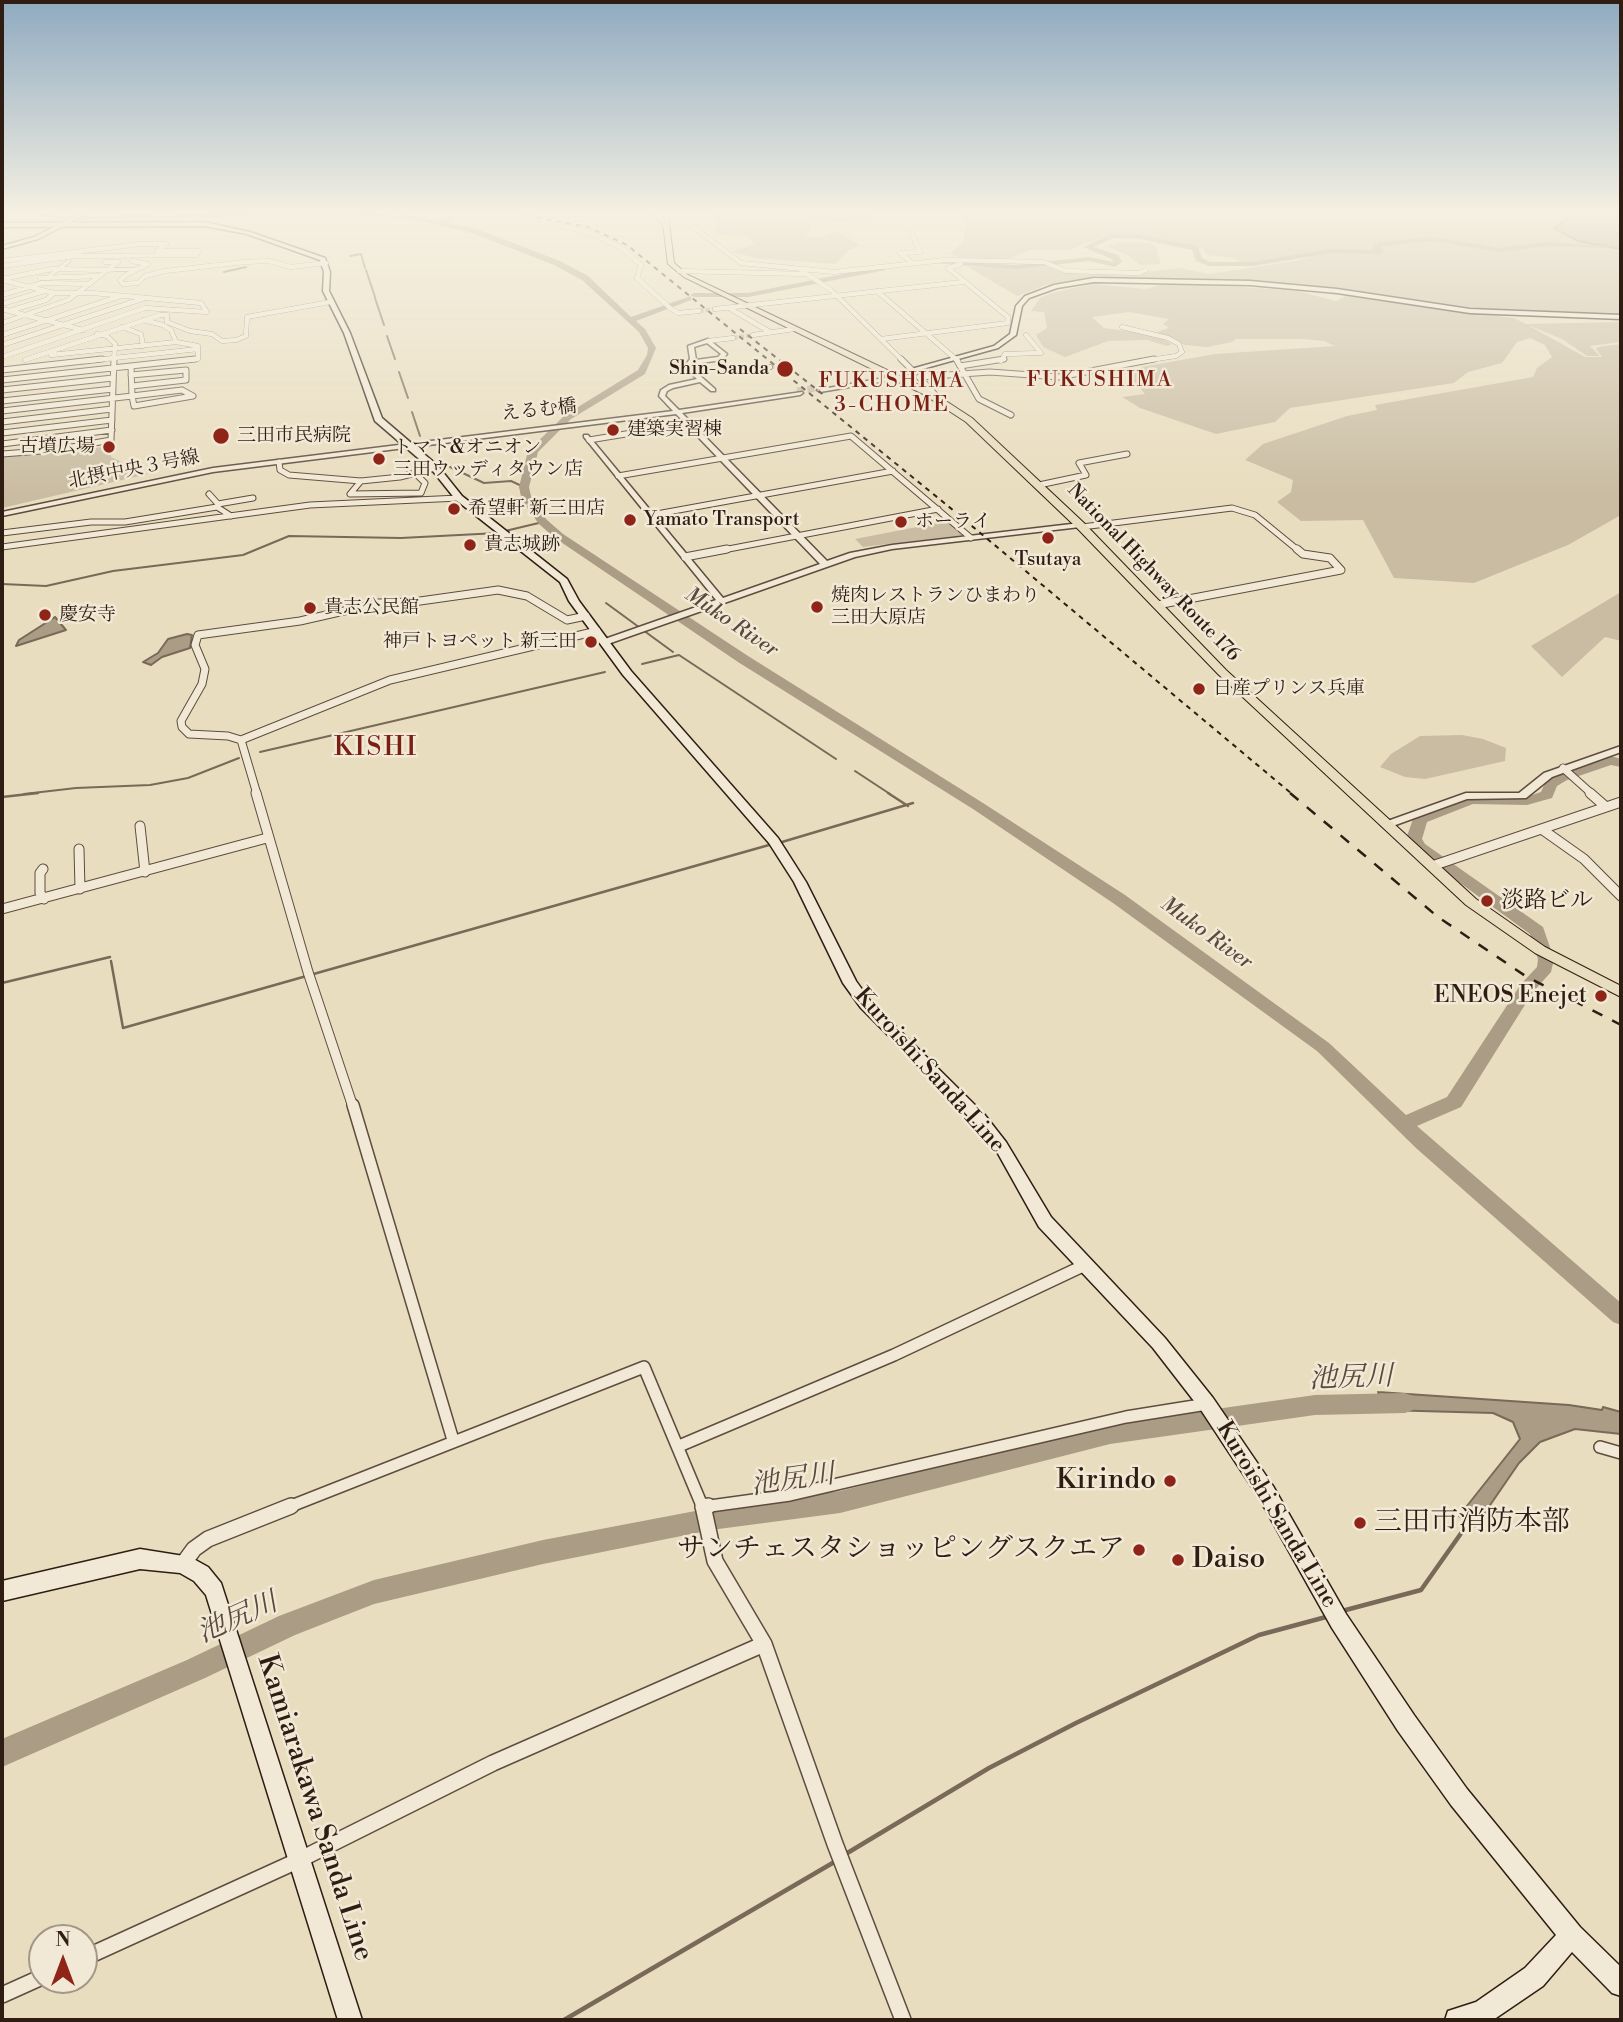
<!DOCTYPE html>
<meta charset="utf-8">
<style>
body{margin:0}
#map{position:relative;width:1623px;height:2022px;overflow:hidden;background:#e9ddbf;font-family:"Libre Bodoni",serif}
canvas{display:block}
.frame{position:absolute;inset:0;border:4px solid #2f1d14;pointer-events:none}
.north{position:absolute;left:28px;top:1924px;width:70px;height:70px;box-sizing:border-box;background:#f1e9d5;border:2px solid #a39788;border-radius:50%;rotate:0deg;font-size:19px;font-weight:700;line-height:28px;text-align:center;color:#2f1d14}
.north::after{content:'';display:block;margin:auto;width:24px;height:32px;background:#8f2418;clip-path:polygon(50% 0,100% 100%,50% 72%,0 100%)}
</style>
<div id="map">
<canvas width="1623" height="2022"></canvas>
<div class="frame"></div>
<div class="north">N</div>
</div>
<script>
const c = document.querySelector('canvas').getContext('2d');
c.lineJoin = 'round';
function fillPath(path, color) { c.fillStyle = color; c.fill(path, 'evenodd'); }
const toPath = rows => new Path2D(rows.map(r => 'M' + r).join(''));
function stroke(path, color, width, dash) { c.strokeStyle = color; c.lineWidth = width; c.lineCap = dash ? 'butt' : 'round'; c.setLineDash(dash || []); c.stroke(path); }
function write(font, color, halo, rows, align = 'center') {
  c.font = font + ' "Libre Bodoni","Noto Serif JP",serif'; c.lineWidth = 5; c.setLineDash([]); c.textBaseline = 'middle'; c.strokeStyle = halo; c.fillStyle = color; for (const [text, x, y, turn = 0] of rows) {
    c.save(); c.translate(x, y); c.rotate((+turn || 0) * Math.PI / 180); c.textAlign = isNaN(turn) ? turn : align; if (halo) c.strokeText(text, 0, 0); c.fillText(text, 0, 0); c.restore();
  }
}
const green = toPath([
 [701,212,879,212,869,224,815,221,806,237,819,238,837,231,860,245,848,251,835,264,756,258,732,252,754,244,748,236,716,234,717,224,709,215],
 [960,212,1621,212,1621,315,1516,313,1282,283,1135,277,1072,280,1046,285,1017,296,968,267,1045,265,1059,271,1117,275,1180,268,1209,274,1295,261,1323,253,1382,251,1371,250,1368,244,1370,250,1318,251,1282,259,1242,263,1233,258,1207,255,1203,249,1144,236,1108,236,1069,250,1029,250,1005,261,968,260,950,254,963,242,966,225],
 [1121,242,1151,243,1156,247,1161,264,1140,265,1127,255,1106,246],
 [1186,283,1298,291,1336,301,1346,296,1514,318,1526,324,1621,322,1621,342,1590,346,1600,356,1587,356,1562,339,1528,325,1585,357,1602,357,1596,349,1598,347,1621,344,1621,515,1568,545,1474,583,1394,578,1363,520,1301,521,1277,502,1291,492,1293,480,1245,460,1263,444,1347,416,1377,410,1375,405,1533,377,1537,368,1552,357,1545,345,1530,338,1517,342,1502,363,1468,372,1454,383,1290,408,1275,422,1216,434,1140,408,1122,397,1145,394,1132,379,1135,373,1142,367,1215,354,1335,346,1324,341,1302,339,1236,339,1232,342,1207,347,1185,345,1157,332,1169,328,1163,324,1169,319,1129,312,1092,317,1104,328,1156,335,1172,344,1167,346,1147,340,1108,341,1065,357,1043,347,1036,335,1047,328,1044,312,1031,311,1040,298,1052,293,1091,284,1147,289,1163,284],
 [110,446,111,457,148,474,2,508,2,455,29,456],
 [948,521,964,535,863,547,855,539],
 [1621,592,1621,641,1605,637,1562,677,1531,646],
 [1462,735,1483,739,1506,748,1505,761,1425,779,1405,777,1380,767,1391,754,1420,736]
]);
const water = toPath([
 [1576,212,1621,212,1621,249,1578,241,1554,228,1576,212],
 [55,617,66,630,16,646,19,640,55,617],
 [187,634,192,635,190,648,162,657,151,665,143,662,158,653,168,639,187,634],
 [1378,1392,1569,1405,1602,1410,1603,1407,1621,1412,1621,1434,1575,1429,1540,1442,1519,1463,1475,1527,1459,1516,1520,1439,1513,1422,1493,1413,1384,1410,1378,1392]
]);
const streamFar2 = toPath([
 [350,256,361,254,365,268],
 [366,270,375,297],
 [224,272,246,267],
 [375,298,384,325],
 [387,336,395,359],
 [399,372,408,398],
 [412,412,420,436],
 [450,467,484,483,511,481,524,487],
 [505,531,543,522],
 [2,584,46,586,113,571,243,555,289,536,401,538,498,533],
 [606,603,673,652],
 [642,664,679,655,836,759],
 [260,752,605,672],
 [855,771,890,794],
 [24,794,76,788,150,785,188,778,239,758]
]);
const streamFar1 = toPath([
 [888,793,908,806],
 [2,797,38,793],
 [782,842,913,803],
 [111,961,123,1028,769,845],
 [2,983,110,957]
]);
const stream = toPath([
 [1342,1611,1421,1590,1469,1522],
 [844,1855,989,1768,1076,1723,1259,1635,1326,1617],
 [564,2020,836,1861]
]);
const canal = toPath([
 [442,222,454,217]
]);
const river = toPath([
 [13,212,70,216,323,212,410,215,477,229,560,261,588,276,631,317,691,296,691,300,636,321,645,329,656,348,645,374,571,419,538,452,529,487,532,501,547,520,563,534,748,656,983,803,1125,895,1329,1043,1406,1115,1447,1097,1521,984,1537,967,1538,959,1530,934,1415,850,1406,839,1413,819,1471,796,1526,797,1541,792,1546,781,1557,774,1611,756,1621,759,1621,767,1611,765,1567,780,1557,786,1552,798,1527,805,1473,804,1427,822,1422,839,1425,844,1543,927,1554,959,1551,972,1533,992,1461,1107,1417,1126,1621,1303,1621,1325,1613,1322,1416,1148,1317,1051,1113,903,973,809,738,662,555,538,539,524,522,501,519,487,528,451,565,415,638,370,647,355,648,348,639,332,582,280,554,265,472,233,410,219,350,216,70,220,13,212],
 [1112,234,1140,235,1198,246,1202,258,1210,262,1253,262,1331,249,1374,250,1373,245,1380,242,1432,237,1500,248,1546,242,1611,246,1607,248,1546,246,1500,252,1432,241,1382,246,1383,252,1379,254,1331,253,1253,266,1209,266,1196,261,1192,250,1140,239,1113,238,1094,247,1118,255,1122,262,1115,267,1089,261,1015,269,920,262,924,260,1015,265,1089,257,1113,262,1112,259,1083,247,1112,234],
 [883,266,886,270,748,297,694,297,690,295,694,293,748,293,883,266],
 [1405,1393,1413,1396,1416,1403,1413,1410,1405,1413,1315,1415,1110,1444,840,1513,711,1530,543,1564,374,1604,295,1635,205,1678,2,1767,2,1739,187,1660,279,1616,374,1580,543,1540,711,1508,840,1491,1110,1424,1315,1395,1405,1393]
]);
const pedestrianTunnel = toPath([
 [770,367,790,364]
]);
const minorTunnel = toPath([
 [699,311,715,309],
 [733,338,753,335]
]);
const tertiaryTunnel = toPath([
 [797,391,818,388]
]);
const pedestrianFar1 = toPath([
 [108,270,138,269],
 [49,276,69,261]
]);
const pedestrian = toPath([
 [758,369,770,367]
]);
const minorFar5 = toPath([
 [680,212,688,223,741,263,834,272,945,260,1044,262,1066,271,1139,273,1146,270],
 [570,220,652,212],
 [666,223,672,212],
 [556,224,590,233,622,248,641,265,637,278,670,308,678,313,699,311],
 [911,231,920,252,900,253,911,262],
 [2,261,139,244,166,244,157,251,199,251,196,255,75,256,2,266],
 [132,261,148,264,126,275,120,280,123,284,138,283,145,276,165,271,245,262,269,261,291,267,326,263],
 [679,271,806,274],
 [802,271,831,290,903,361],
 [40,278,99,276],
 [2,279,52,269,108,270],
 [2,280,54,293,93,293,201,303,207,312,145,308,2,357],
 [877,291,958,361],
 [2,295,42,283,90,284],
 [2,304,44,291],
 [729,308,770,332],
 [2,309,83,330],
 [715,309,963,282],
 [12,310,46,300,54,293],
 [2,323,68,300,118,262,105,262],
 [122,327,141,334,143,346],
 [1122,327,1168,338,1179,344,1182,352,1176,356,1143,361],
 [97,334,107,336,115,344,114,361],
 [2,335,118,297],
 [753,335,794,329],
 [881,339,1008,323,1008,317,948,268,961,264],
 [708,341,733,338],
 [2,345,142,299],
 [51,355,176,342],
 [25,360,160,315,167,315,167,322,190,331,212,334,222,341,236,340,246,336,247,317,330,302],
 [86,361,198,349,198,346,176,342,171,330,163,325,143,320],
 [179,361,198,359,198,349],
 [1001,361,1005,354,1041,353,1026,335]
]);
const minorFar4 = toPath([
 [901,359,913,371],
 [956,359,979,399,1011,415],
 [131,366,132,396],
 [960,366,1004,359],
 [2,370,102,359],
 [131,375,186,370,186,380,132,386],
 [919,377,990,372,1059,377,1154,359],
 [919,377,939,399],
 [2,380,195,359],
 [2,390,113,378],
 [182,390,193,396,134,406,132,396,182,390],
 [2,401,113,389],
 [2,411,132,396],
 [2,422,112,409],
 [2,433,112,420],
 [589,440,687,424],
 [2,444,112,430],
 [2,454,55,450,111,440,114,359],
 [279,462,280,470,289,475,361,481,400,477,435,468],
 [618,476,851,436,971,538],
 [361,481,350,494,421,493,425,483,415,473],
 [1039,485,1086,475,1079,463,1127,454],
 [209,494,218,504],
 [217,507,218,504,253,498],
 [651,515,893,471],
 [1082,527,1232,508,1255,515,1299,551],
 [2,533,91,522,125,522,217,507,231,516],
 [2,547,310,505,459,498],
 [718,551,938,509]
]);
const minorFar3 = toPath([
 [685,557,727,549],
 [1157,605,1341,570,1330,558,1303,554,1297,549],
 [586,616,567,620,527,596,498,590,413,602,379,603,300,621,198,635,195,645,205,669,202,684,181,721,182,727,189,734,228,736,241,740,390,680,597,631],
 [241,740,257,794],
 [1563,768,1592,794]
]);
const minorFar2 = toPath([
 [256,793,308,972,353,1107],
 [1590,793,1606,807],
 [140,826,145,872],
 [1543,830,1584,859,1621,896],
 [79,849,80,889],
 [1432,866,1621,802],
 [43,869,40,873,40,893,44,899],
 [2,909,267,838]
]);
const minorFar1 = toPath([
 [353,1105,453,1440],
 [679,1446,894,1355,1085,1265],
 [1600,1447,1621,1453],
 [703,1507,790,1495,1126,1417,1207,1404],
 [286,1508,644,1367,703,1508]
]);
const minor = toPath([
 [703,1506,715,1561,764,1644,835,1844,903,2020],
 [703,1507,708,1506],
 [183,1564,194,1549,208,1539,291,1506],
 [84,1958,297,1861,493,1763,764,1644],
 [2,1995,42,1977]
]);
const tertiary = toPath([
 [84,212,90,212,38,239,2,249,2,246,34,237,84,212],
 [708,339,727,354,722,360,693,364,690,367,715,389,715,391,711,391,700,382,673,388,667,391,665,396,679,410,802,392,803,393,800,395,682,413,827,561,850,553,892,545,1080,523,1084,525,1080,527,892,549,855,557,605,645,601,642,602,640,716,600,584,437,584,435,588,435,723,598,820,564,676,414,213,472,2,516,2,512,213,468,673,411,659,396,661,390,669,385,697,379,684,367,690,359,688,346,708,339],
 [707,343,721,354,718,357,696,360,694,347,707,343],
 [895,376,898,378,897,379,820,392,817,390,895,376],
 [1621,746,1621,752,1552,777,1526,798,1467,799,1390,827,1386,828,1381,825,1382,823,1466,793,1519,793,1544,773,1621,746]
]);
const secondary = toPath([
 [204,222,250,232,325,258,330,272,329,291,350,333,382,418,438,466,462,496,567,579,579,601,631,671,778,838,806,882,856,981,871,1002,984,1114,1006,1142,1051,1217,1165,1338,1213,1398,1273,1486,1346,1614,1414,1715,1467,1789,1580,1927,1621,1967,1621,1996,1612,1993,1572,1952,1543,1986,1493,2020,1445,2020,1448,2011,1476,2002,1525,1968,1556,1935,1451,1805,1398,1731,1332,1628,1259,1498,1201,1410,1153,1348,1039,1227,996,1150,974,1122,861,1008,843,983,794,882,769,843,623,675,569,601,560,582,456,500,432,470,375,421,344,333,323,291,324,272,320,260,247,234,204,226,2,227,2,223,204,222],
 [1094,278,1250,281,1337,289,1470,309,1621,315,1621,319,1470,313,1337,293,1250,285,1094,282,1057,288,1029,298,1022,306,1016,335,998,348,890,378,886,376,994,346,1010,334,1016,306,1025,296,1054,285,1094,278],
 [140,1549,190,1557,208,1567,221,1583,362,2020,338,2020,206,1595,194,1581,180,1573,140,1569,2,1601,2,1581,140,1549]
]);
const trunk = toPath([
 [649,212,656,212,669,223,674,263,688,275,929,390,972,418,1084,523,1226,670,1476,899,1545,947,1621,986,1621,997,1535,953,1466,905,1218,674,1076,527,966,422,923,394,684,277,668,264,663,224,649,212]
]);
const railFar1 = toPath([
 [507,212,588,227,627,245,948,506,1292,794],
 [740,329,825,396]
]);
const rail = toPath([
 [1290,793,1438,917,1527,977,1621,1025]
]);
const markers = [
 [785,369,9,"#8f2418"],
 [613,430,7,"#8f2418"],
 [221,436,9,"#8f2418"],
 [109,447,7,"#8f2418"],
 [379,459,7,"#8f2418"],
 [454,509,7,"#8f2418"],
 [630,520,7,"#8f2418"],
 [901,522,7,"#8f2418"],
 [1048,538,7,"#8f2418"],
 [470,545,7,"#8f2418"],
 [817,607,7,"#8f2418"],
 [310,608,7,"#8f2418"],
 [45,615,7,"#8f2418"],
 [591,642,7,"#8f2418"],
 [1199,689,7,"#8f2418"],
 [1487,901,7,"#8f2418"],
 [1601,996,7,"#8f2418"],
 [1170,1481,7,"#8f2418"],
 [1360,1523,7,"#8f2418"],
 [1139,1550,7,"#8f2418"],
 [1178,1560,7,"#8f2418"]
];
const farPoinames = [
 ["Shin-Sanda",769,369,"right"],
 ["建築実習棟",627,430],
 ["三田市民病院",237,436],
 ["古墳広場",95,447,"right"],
 ["トマト&オニオン",393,448],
 ["三田ウッディタウン店",393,470],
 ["希望軒 新三田店",468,509],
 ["Yamato Transport",644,520],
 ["ホーライ",915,522],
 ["貴志城跡",484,545],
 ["Tsutaya",1048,560,"center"],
 ["焼肉レストランひまわり",831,596],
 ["三田大原店",831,618],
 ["貴志公民館",324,608],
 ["慶安寺",59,615],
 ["神戸トヨペット 新三田",577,642,"right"],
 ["日産プリンス兵庫",1213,689]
];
const farStreetnames = [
 ["えるむ橋",539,411,-6],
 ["北摂中央３号線",134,470,-11],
 ["National Highway Route 176",1153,573,46]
];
const farQuarternames = [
 ["FUKUSHIMA",1100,381]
];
const farNeighbourhoodnames = [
 ["FUKUSHIMA",892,382],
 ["3-CHOME",892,406]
];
const farWaternames = [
 ["Muko River",731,623,34],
 ["Muko River",1206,934,36]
];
const poiNames = [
 ["淡路ビル",1501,901],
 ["ENEOS Enejet",1587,996,"right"]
];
const streetNames = [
 ["Kuroishi Sanda Line",929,1071,48],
 ["Kuroishi Sanda Line",1276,1515,59]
];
const quarterNames = [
 ["KISHI",376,749]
];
const nearWaternames = [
 ["池尻川",1351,1379,-2],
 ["池尻川",793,1481,-8],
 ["池尻川",238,1619,-24]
];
const nearPoinames = [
 ["Kirindo",1156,1481],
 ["三田市消防本部",1374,1523,"left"],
 ["サンチェスタショッピングスクエア",1125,1550],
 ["Daiso",1192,1560,"left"]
];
const nearStreetnames = [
 ["Kamiarakawa Sanda Line",314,1808,72]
];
fillPath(green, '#c9bca2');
fillPath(water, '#aa9c85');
stroke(water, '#796958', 2);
stroke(streamFar2, '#796958', 2);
stroke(streamFar1, '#796958', 2.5);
stroke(stream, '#796958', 4.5);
stroke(canal, '#aa9c85', 4.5);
fillPath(river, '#aa9c85');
stroke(pedestrianTunnel, '#c4b79d', 4.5, [4.5, 2]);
stroke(minorTunnel, '#c4b79d', 4.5, [4.5, 2]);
stroke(tertiaryTunnel, '#c4b79d', 7, [7, 3.5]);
stroke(pedestrianFar1, '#5e4d3f', 4.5);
stroke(pedestrian, '#5e4d3f', 6);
stroke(minorFar5, '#5e4d3f', 5);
stroke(minorFar4, '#5e4d3f', 7);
stroke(minorFar3, '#5e4d3f', 9);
stroke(minorFar2, '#5e4d3f', 11);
stroke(minorFar1, '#5e4d3f', 14);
stroke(minor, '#5e4d3f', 18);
stroke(tertiary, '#5e4d3f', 3);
stroke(secondary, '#2f1d14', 3);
stroke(trunk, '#2f1d14', 2);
stroke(pedestrianFar1, '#f1e9d5', 3.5);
stroke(pedestrian, '#f1e9d5', 4.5);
stroke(minorFar5, '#f1e9d5', 4.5);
stroke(minorFar4, '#f1e9d5', 5);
stroke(minorFar3, '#f1e9d5', 7);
stroke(minorFar2, '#f1e9d5', 9);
stroke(minorFar1, '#f1e9d5', 11);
stroke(minor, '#f1e9d5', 15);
fillPath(tertiary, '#f1e9d5');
fillPath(secondary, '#f1e9d5');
fillPath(trunk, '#e9ddbf');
stroke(railFar1, '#2f1d14', 2, [5, 5]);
stroke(rail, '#2f1d14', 2.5, [11, 11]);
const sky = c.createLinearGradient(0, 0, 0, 495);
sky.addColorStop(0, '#8faac0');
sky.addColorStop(0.43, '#f5f0e2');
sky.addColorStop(1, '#f5f0e200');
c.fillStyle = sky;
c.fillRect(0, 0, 1623, 495);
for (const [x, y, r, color] of markers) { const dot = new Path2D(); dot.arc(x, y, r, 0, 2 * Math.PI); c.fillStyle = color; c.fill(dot); stroke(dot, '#f1e9d5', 2.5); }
write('19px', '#2f1d14', '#f1e9d5', farPoinames, 'left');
write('19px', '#2f1d14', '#f1e9d5', farStreetnames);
c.letterSpacing = '2px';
write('21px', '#7a1f14', '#f1e9d5', farQuarternames);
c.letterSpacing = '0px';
c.letterSpacing = '2px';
write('21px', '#7a1f14', '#f1e9d5', farNeighbourhoodnames);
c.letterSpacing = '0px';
write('italic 21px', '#5a493c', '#f1e9d5', farWaternames);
write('23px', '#2f1d14', '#f1e9d5', poiNames, 'left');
write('23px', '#2f1d14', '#f1e9d5', streetNames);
c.letterSpacing = '2px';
write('26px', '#7a1f14', '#f1e9d5', quarterNames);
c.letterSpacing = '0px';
write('italic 28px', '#5a493c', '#f1e9d5', nearWaternames);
write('28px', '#2f1d14', '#f1e9d5', nearPoinames, 'right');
write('28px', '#2f1d14', '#f1e9d5', nearStreetnames);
</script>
